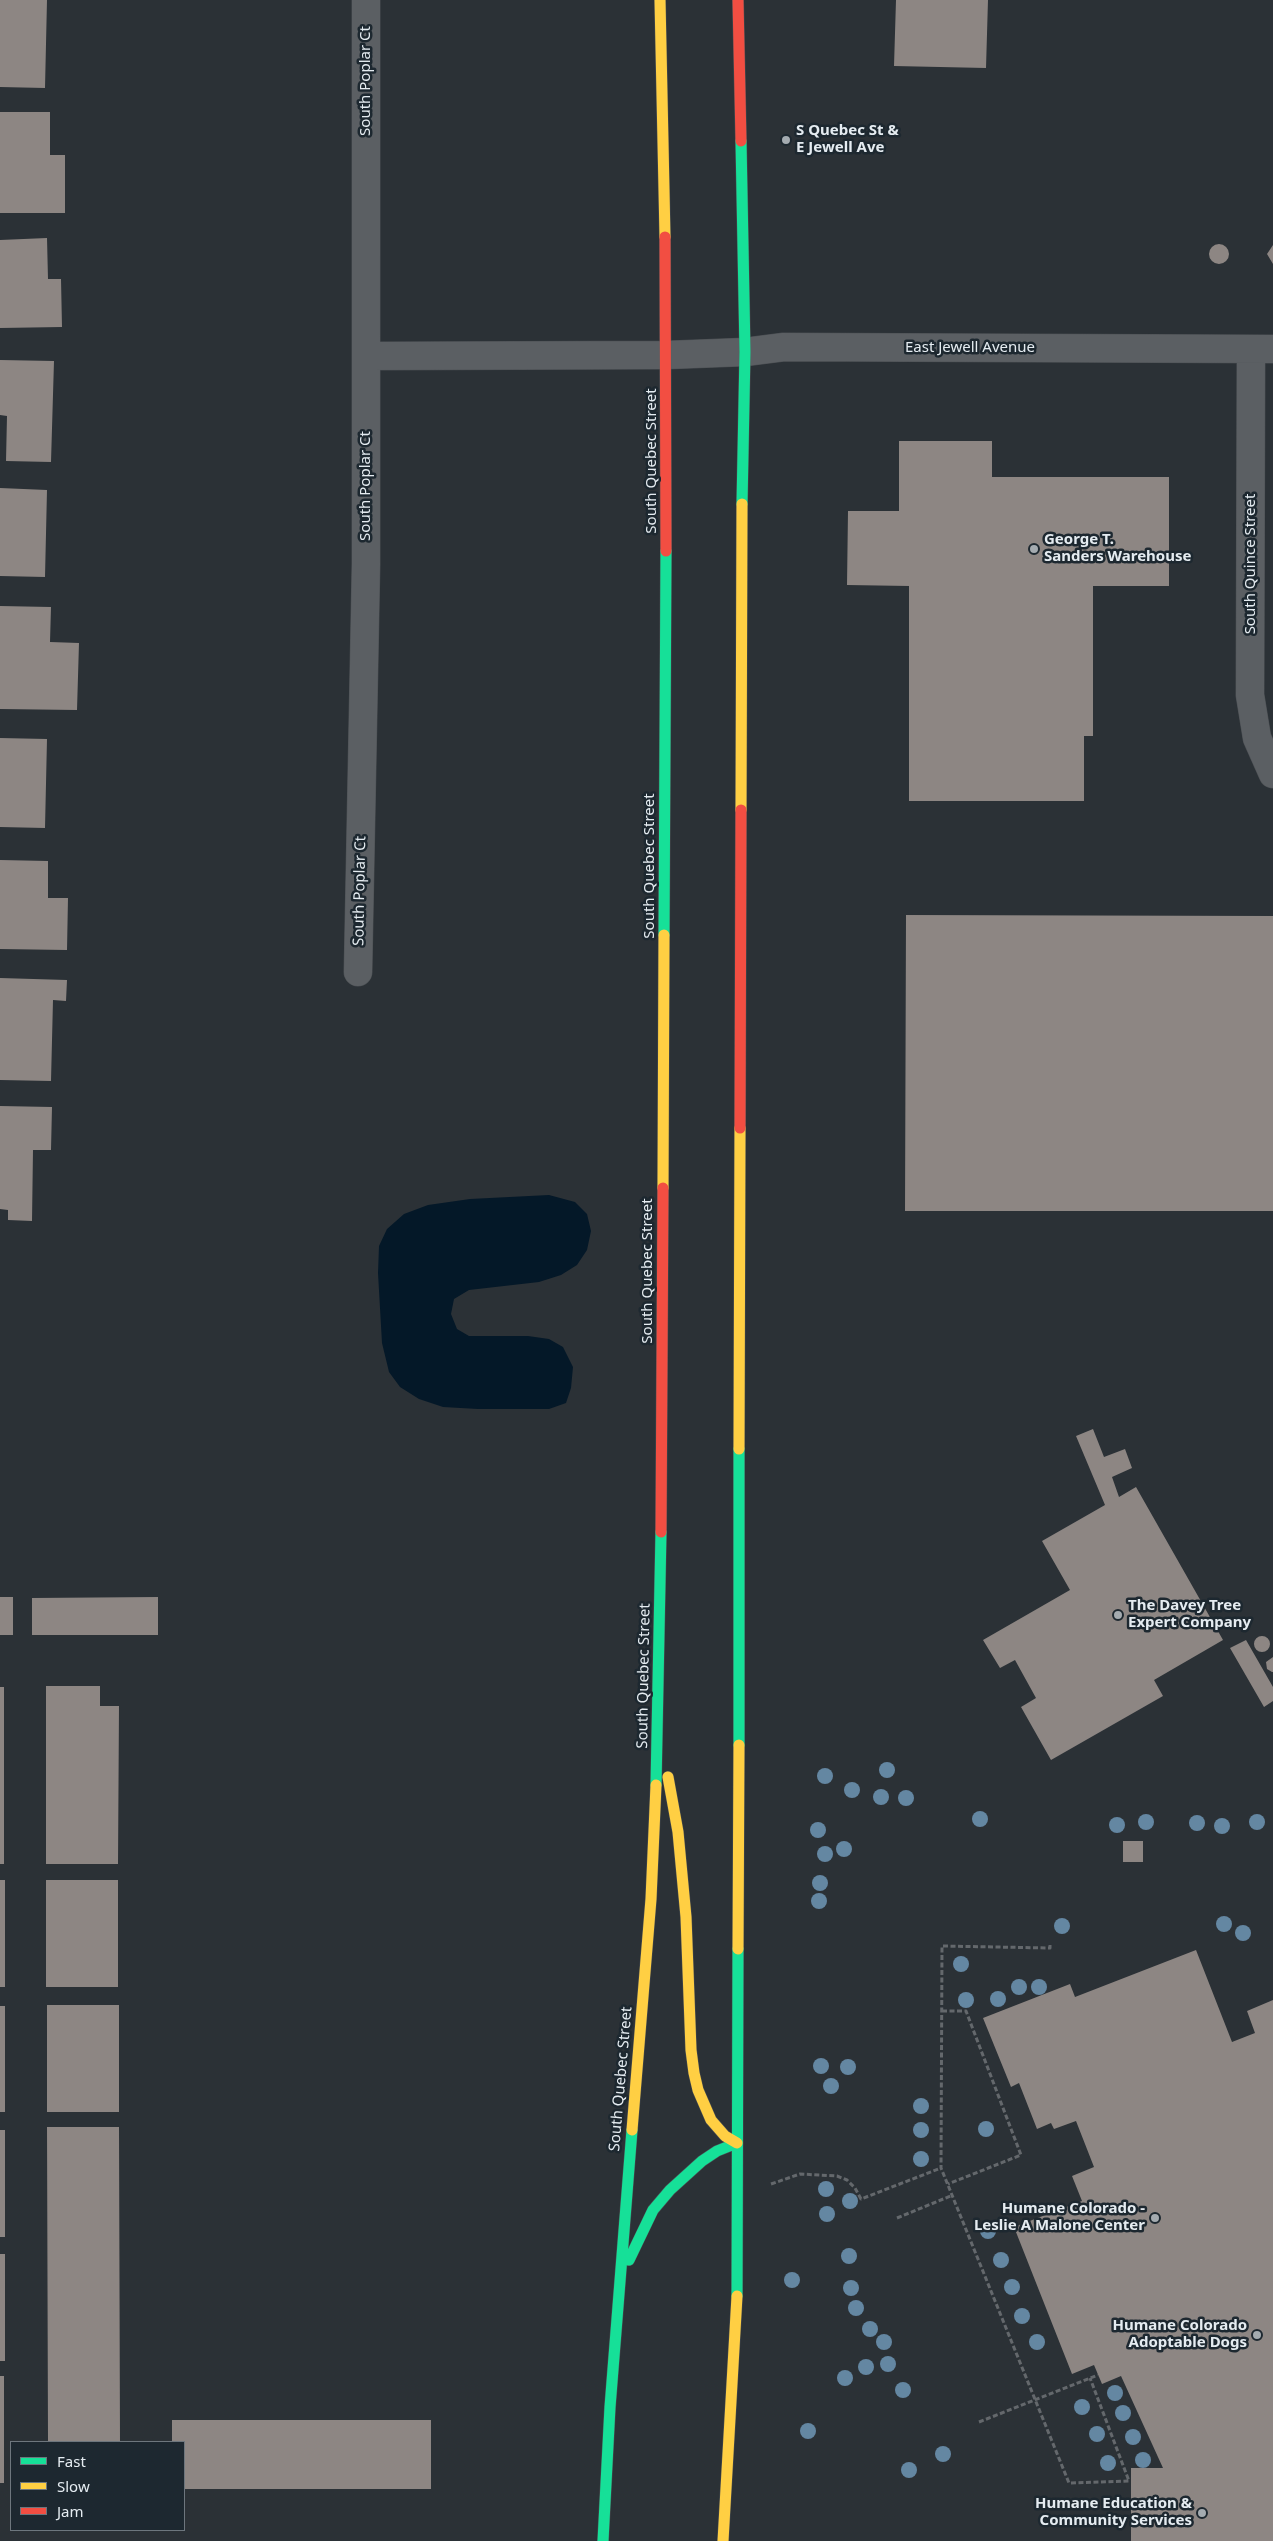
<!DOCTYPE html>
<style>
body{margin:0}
#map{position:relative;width:1273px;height:2541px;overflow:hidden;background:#2b3136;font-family:"Noto Sans",sans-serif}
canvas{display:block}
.legend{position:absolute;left:10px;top:2441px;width:175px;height:90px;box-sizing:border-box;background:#1d2830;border:1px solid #6d767d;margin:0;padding:6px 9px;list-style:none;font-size:15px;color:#e5ecf1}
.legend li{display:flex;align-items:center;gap:10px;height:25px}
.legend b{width:25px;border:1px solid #6d767d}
</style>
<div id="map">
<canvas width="1273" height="2541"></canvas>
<ul class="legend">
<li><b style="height:6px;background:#16e098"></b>Fast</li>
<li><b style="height:6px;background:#ffcf43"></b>Slow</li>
<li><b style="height:6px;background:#f24e42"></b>Jam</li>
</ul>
</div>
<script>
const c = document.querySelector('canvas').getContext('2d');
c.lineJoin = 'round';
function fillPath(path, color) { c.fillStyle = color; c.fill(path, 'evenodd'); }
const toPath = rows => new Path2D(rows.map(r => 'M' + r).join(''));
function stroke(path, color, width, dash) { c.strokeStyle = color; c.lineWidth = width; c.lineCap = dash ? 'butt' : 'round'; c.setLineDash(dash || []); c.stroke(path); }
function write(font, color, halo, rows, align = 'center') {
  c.font = font + ' "Noto Sans",sans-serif'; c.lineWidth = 5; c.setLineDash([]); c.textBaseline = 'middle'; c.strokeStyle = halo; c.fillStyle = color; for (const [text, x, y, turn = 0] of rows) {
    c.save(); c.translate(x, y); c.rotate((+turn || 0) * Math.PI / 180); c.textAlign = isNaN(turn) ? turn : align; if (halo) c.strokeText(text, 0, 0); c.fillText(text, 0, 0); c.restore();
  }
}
const water = toPath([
 [549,1195,575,1202,587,1214,591,1231,587,1250,577,1265,561,1275,539,1282,469,1290,454,1299,451,1314,457,1329,469,1336,528,1336,549,1339,563,1347,573,1367,571,1388,566,1403,549,1409,478,1409,443,1407,419,1399,400,1387,389,1372,382,1343,378,1273,379,1246,387,1229,404,1214,428,1205,470,1199]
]);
const building = toPath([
 [0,0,47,0,45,88,0,87],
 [896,0,988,0,986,68,894,66],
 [0,112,50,112,50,155,65,155,65,213,0,213],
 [47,238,48,279,61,279,62,327,0,328,0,240],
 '1209 254a10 10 0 1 1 20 0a10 10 0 1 1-20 0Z',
 [1273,245,1273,264,1267,254],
 [0,360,54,361,51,462,6,461,7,416,0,415],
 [899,441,992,441,992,477,1169,477,1169,586,1093,586,1093,736,1084,736,1084,801,909,801,909,586,847,585,848,511,899,511],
 [0,488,47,490,45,577,0,576],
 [0,606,51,607,50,642,79,643,77,710,0,709],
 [0,738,47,739,45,828,0,827],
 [0,860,48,861,48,898,68,898,67,950,0,949],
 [906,915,1273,916,1273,1211,905,1211],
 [0,978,67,980,66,1001,53,1000,51,1081,0,1080],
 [0,1106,52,1107,51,1150,33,1150,32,1221,8,1220,8,1210,0,1209],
 [1093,1429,1104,1457,1125,1449,1132,1468,1112,1477,1119,1497,1136,1487,1223,1640,1154,1680,1163,1696,1051,1760,1021,1707,1036,1698,1015,1660,1000,1668,983,1640,1070,1590,1042,1541,1105,1505,1076,1436],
 [0,1597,13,1597,13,1635,0,1635],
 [158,1597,158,1635,32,1635,32,1598],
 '1254 1644a8 8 0 1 1 16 0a8 8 0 1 1-16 0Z',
 [1246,1640,1273,1687,1273,1701,1264,1707,1230,1648],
 [1273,1657,1273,1672,1272,1672,1267,1669,1266,1662],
 [46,1686,100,1686,100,1706,119,1706,118,1864,46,1864],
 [0,1687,4,1687,4,1864,0,1864],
 [1123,1841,1143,1841,1143,1862,1123,1862],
 [0,1880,5,1880,5,1987,0,1987],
 [46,1880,118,1880,118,1987,46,1987],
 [1196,1950,1232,2042,1255,2033,1247,2011,1273,2000,1273,2541,1131,2541,1131,2468,1163,2468,1121,2376,1102,2384,1094,2365,1072,2374,1014,2227,1082,2201,1072,2176,1094,2167,1076,2121,1054,2129,1051,2123,1037,2129,1019,2083,1011,2087,983,2018,1070,1984,1075,1997],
 [47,2005,119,2005,119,2112,47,2112],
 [0,2006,5,2006,5,2112,0,2112],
 [47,2127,119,2127,120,2442,48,2442],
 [0,2130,5,2130,5,2237,0,2237],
 [0,2254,5,2254,5,2361,0,2361],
 [0,2376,4,2376,4,2483,0,2483],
 [172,2420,431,2420,431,2489,184,2489,184,2442,172,2442]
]);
const path = toPath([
 [1050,1945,1050,1948,942,1946,941,2168,1069,2483,1129,2481,1090,2378],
 [942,2011,966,2011,1021,2155,948,2184],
 [771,2184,800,2174,837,2176,847,2180,855,2188,861,2199,941,2168],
 [897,2218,953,2195],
 [979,2422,1098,2375]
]);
const street = toPath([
 [1251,349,1250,695,1257,738,1273,774],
 [366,356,667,355,745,352,784,347,1273,349],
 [358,972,366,564,366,0]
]);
const fast = toPath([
 [741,141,745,352,742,504],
 [664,935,666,551],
 [739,1745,739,1449],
 [656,1785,661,1532],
 [629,2260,653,2210,670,2190,702,2161,717,2151,737,2143],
 [737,2296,738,1949],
 [603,2541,610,2407,632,2130]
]);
const slow = toPath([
 [660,0,665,237],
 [741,810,742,504],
 [663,1188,664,935],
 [739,1449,740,1128],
 [668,1777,678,1832,686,1917,691,2050,694,2073,698,2090,711,2120,725,2136,737,2143],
 [738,1949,739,1745],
 [632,2130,651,1899,656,1785],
 [723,2541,737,2296]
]);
const jam = toPath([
 [738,0,741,141],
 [665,237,666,551],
 [740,1128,741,810],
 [661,1532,663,1188]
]);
const trees = [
 [887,1770],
 [825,1776],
 [852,1790],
 [881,1797],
 [906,1798],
 [980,1819],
 [1146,1822],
 [1257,1822],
 [1197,1823],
 [1117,1825],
 [1222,1826],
 [818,1830],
 [844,1849],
 [825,1854],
 [820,1883],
 [819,1901],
 [1224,1924],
 [1062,1926],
 [1243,1933],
 [961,1964],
 [1019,1987],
 [1039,1987],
 [998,1999],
 [966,2000],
 [821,2066],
 [848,2067],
 [831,2086],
 [921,2106],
 [986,2129],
 [921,2130],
 [921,2159],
 [826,2189],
 [850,2201],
 [827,2214],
 [988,2231],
 [849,2256],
 [1001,2260],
 [792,2280],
 [1012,2287],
 [851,2288],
 [856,2308],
 [1022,2316],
 [870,2329],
 [884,2342],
 [1037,2342],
 [888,2364],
 [866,2367],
 [845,2378],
 [903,2390],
 [1115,2393],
 [1082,2407],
 [1123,2413],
 [808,2431],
 [1097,2434],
 [1133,2437],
 [943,2454],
 [1143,2460],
 [1108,2463],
 [909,2470]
];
const markers = [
 [786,140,5,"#a4abb0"],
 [1034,549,5,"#a4abb0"],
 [1118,1615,5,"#a4abb0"],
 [1155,2218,5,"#a4abb0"],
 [1257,2335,5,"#a4abb0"],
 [1202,2513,5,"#a4abb0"]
];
const streetNames = [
 ["South Poplar Ct",366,81,-90],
 ["East Jewell Avenue",970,348],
 ["South Quebec Street",652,461,-90],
 ["South Poplar Ct",366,486,-90],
 ["South Quince Street",1251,564,-90],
 ["South Quebec Street",650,866,-90],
 ["South Poplar Ct",360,891,-89],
 ["South Quebec Street",648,1271,-90],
 ["South Quebec Street",644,1676,-89],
 ["South Quebec Street",621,2079,-85]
];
const poiNames = [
 ["S Quebec St &",796,131],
 ["E Jewell Ave",796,148],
 ["George T.",1044,540],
 ["Sanders Warehouse",1044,557],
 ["The Davey Tree",1128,1606],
 ["Expert Company",1128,1623],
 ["Humane Colorado -",1145,2209,"right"],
 ["Leslie A Malone Center",1145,2226,"right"],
 ["Humane Colorado",1247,2326,"right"],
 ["Adoptable Dogs",1247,2343,"right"],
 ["Humane Education &",1192,2504,"right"],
 ["Community Services",1192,2521,"right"]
];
fillPath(water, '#041828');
fillPath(building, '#8d8683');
stroke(street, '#4b4f53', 29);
stroke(fast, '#4b4f53', 12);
stroke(slow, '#4b4f53', 12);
stroke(jam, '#4b4f53', 12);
stroke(path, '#64686c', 3, [5, 2.5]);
stroke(street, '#5b5f63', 28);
stroke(fast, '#16e098', 11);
stroke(slow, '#ffcf43', 11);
stroke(jam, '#f24e42', 11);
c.fillStyle = '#6487a2';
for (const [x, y] of trees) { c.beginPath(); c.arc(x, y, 8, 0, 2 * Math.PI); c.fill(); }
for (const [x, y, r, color] of markers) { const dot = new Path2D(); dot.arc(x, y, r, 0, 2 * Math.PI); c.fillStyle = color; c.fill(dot); stroke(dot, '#1d2830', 2); }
write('15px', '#e5ecf1', '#1d2830', streetNames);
write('bold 15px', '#e5ecf1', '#1d2830', poiNames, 'left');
</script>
